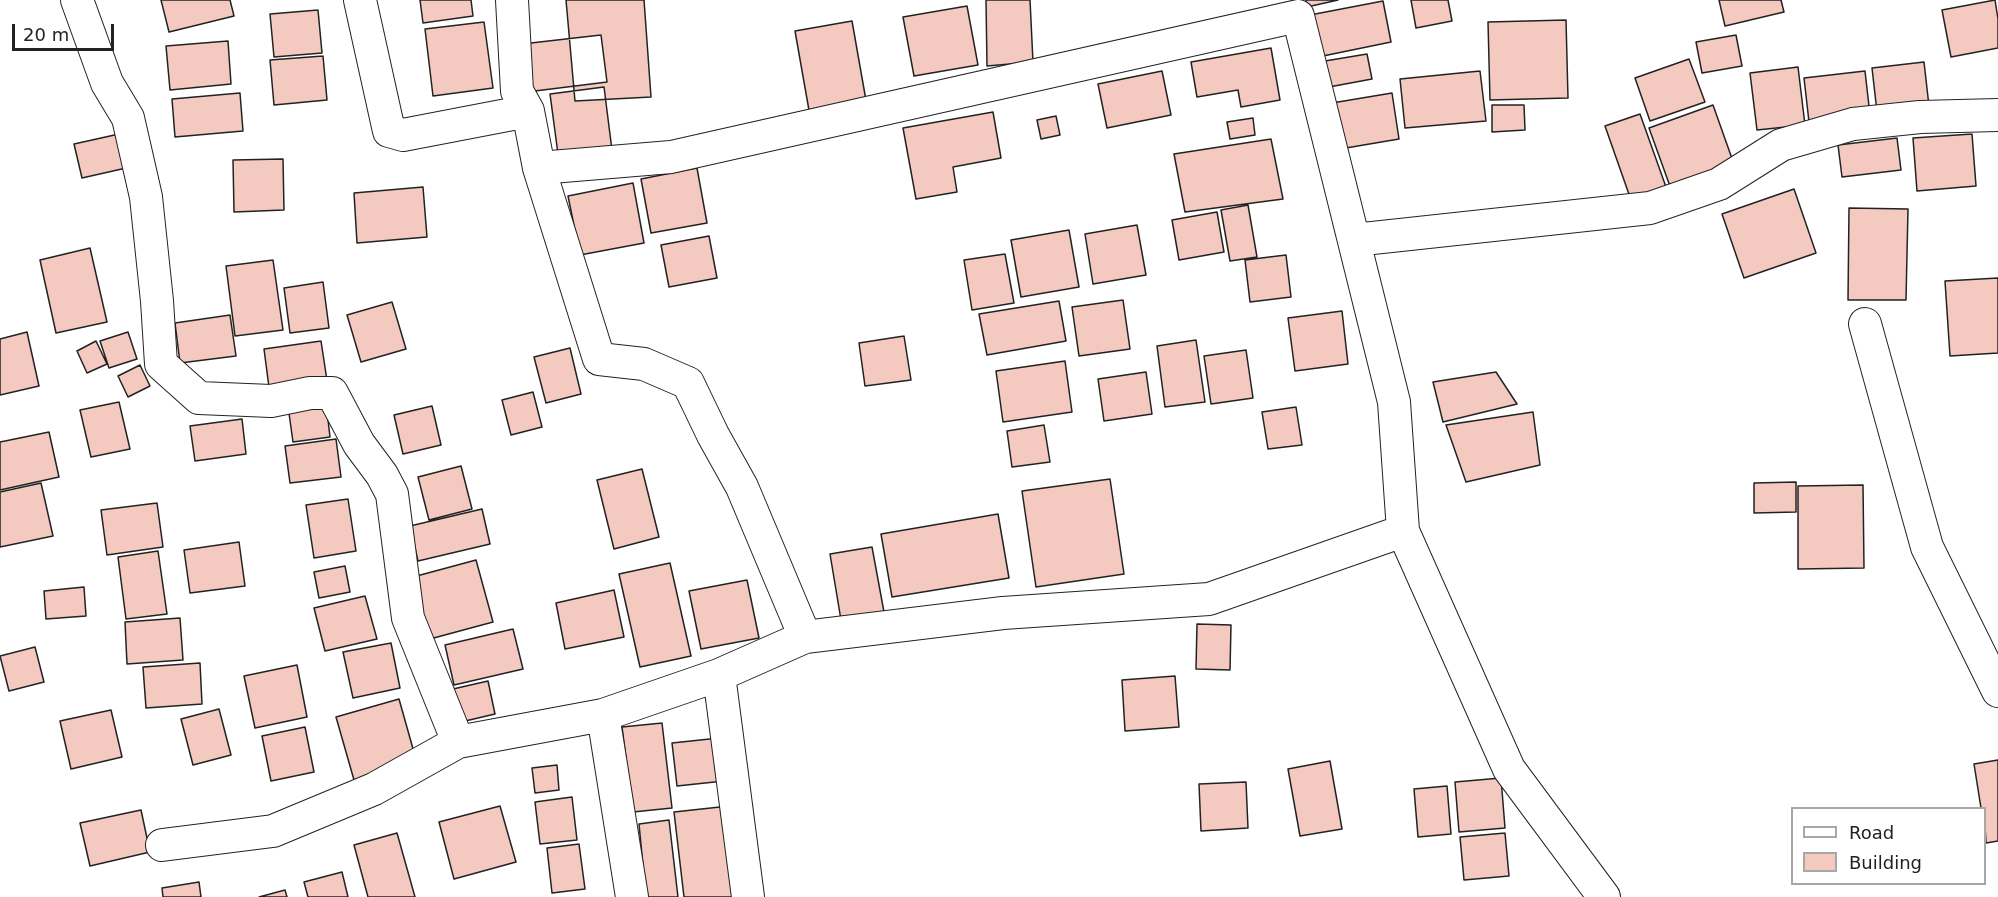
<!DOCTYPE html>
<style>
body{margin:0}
#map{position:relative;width:1998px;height:897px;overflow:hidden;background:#fff;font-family:"DejaVu Sans",sans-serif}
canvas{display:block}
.legend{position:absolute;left:1791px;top:807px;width:195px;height:78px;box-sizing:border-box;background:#fff;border:2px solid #a7a7a7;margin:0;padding:8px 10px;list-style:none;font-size:18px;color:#222}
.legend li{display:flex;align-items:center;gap:12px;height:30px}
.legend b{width:30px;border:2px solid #a7a7a7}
.scale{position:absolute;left:12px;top:24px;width:102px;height:27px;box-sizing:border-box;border:3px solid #222;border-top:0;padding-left:8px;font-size:18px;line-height:21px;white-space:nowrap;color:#222;-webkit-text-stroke:4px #fff;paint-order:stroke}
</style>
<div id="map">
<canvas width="1998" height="897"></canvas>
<ul class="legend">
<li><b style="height:8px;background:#fff"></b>Road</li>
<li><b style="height:16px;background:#f3c9c0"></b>Building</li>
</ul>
<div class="scale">20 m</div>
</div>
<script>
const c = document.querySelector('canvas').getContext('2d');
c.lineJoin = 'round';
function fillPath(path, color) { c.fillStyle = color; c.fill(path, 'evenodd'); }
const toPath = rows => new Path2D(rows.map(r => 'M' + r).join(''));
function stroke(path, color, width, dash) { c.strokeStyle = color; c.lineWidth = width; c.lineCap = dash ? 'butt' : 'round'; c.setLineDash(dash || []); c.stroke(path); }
const building = toPath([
 [161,0,230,0,234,16,169,32,161,0],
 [420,0,471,0,473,16,423,23,420,0],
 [566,0,644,0,651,97,575,101,566,0],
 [986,0,1030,0,1033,62,987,66,986,0],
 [1306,0,1338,0,1307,7,1306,0],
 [1411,0,1448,0,1452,21,1416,28,1411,0],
 [1719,0,1781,0,1784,12,1725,26,1719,0],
 [1995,0,1998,19,1998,48,1951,57,1942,10,1995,0],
 [1383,1,1391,42,1318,57,1310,15,1383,1],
 [967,6,978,65,914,76,903,17,967,6],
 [318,10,322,53,274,57,270,14,318,10],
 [1566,20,1568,98,1490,100,1488,22,1566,20],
 [852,21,867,106,810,116,795,31,852,21],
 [484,22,493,88,433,96,425,29,484,22],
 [601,35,607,82,527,92,522,44,601,35],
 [1736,35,1742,66,1702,73,1696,42,1736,35],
 [228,41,231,84,170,90,166,46,228,41],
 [1271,48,1280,100,1241,107,1238,90,1197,97,1191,62,1271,48],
 [1367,54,1372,79,1329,87,1325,61,1367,54],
 [323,56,327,100,274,105,270,60,323,56],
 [1689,59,1705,102,1650,121,1635,78,1689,59],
 [1924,62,1929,106,1877,112,1872,68,1924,62],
 [1798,67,1805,125,1757,130,1750,73,1798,67],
 [1162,71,1171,115,1107,128,1098,84,1162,71],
 [1480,71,1486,121,1405,128,1400,79,1480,71],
 [1865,71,1870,115,1809,122,1804,78,1865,71],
 [604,87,613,158,558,154,550,94,604,87],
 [240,93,243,131,175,137,172,99,240,93],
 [1392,93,1399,139,1340,149,1332,103,1392,93],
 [1492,105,1524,105,1525,130,1492,132,1492,105],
 [1713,105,1735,167,1671,189,1649,128,1713,105],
 [993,112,1001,158,953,167,957,192,916,199,903,128,993,112],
 [1640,114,1666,187,1631,200,1605,126,1640,114],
 [1056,116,1060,135,1041,139,1037,120,1056,116],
 [1253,118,1255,135,1230,139,1227,122,1253,118],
 [128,132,135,166,82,178,74,144,128,132],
 [1972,134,1976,186,1917,191,1913,138,1972,134],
 [1897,138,1901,170,1842,177,1838,145,1897,138],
 [1271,139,1283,199,1185,212,1174,154,1271,139],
 [283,159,284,210,234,212,233,160,283,159],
 [697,168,707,223,651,233,641,179,697,168],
 [633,183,644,243,580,255,568,196,633,183],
 [423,187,427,237,357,243,354,193,423,187],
 [1794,189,1816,253,1744,278,1722,214,1794,189],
 [1248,205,1257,257,1230,261,1221,210,1248,205],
 [1849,208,1908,209,1906,300,1848,300,1849,208],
 [1217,212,1224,252,1179,260,1172,220,1217,212],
 [1137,225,1146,275,1093,284,1085,234,1137,225],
 [1069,230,1079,287,1021,297,1011,240,1069,230],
 [709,236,717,278,669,287,661,245,709,236],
 [90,248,107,322,56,333,40,260,90,248],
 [1005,254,1014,303,972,310,964,260,1005,254],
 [1286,255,1291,297,1250,302,1245,260,1286,255],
 [273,260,283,330,235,336,226,266,273,260],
 [1998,278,1998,353,1950,356,1945,281,1998,278],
 [323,282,329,328,290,333,284,288,323,282],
 [1123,300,1130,349,1079,356,1072,307,1123,300],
 [1059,301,1066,341,987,355,979,314,1059,301],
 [392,302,406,349,361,362,347,315,392,302],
 [1342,311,1348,364,1295,371,1288,318,1342,311],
 [230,315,236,356,180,363,175,323,230,315],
 [27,332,39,386,0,395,0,339,27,332],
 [128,332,137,359,109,368,100,341,128,332],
 [904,336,911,380,865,386,859,343,904,336],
 [1196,340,1205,402,1165,407,1157,346,1196,340],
 [96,341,107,364,87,373,77,351,96,341],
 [321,341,328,387,270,395,264,349,321,341],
 [570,348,581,394,546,403,534,357,570,348],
 [1246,350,1253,398,1211,404,1204,356,1246,350],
 [1065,361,1072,412,1003,422,996,371,1065,361],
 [140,365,150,386,128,397,118,376,140,365],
 [1146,372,1152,414,1104,421,1098,379,1146,372],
 [1496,372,1517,404,1443,422,1433,382,1496,372],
 [533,392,542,427,511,435,502,400,533,392],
 [325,394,330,437,293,442,287,399,325,394],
 [119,402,130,449,91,457,80,410,119,402],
 [432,406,441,445,403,454,394,415,432,406],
 [1296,407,1302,445,1268,449,1262,412,1296,407],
 [1533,412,1540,465,1466,482,1446,425,1533,412],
 [242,419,246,454,195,461,190,426,242,419],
 [1044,425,1050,462,1012,467,1007,431,1044,425],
 [49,432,59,477,0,490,0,442,49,432],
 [336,439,341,477,290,483,285,446,336,439],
 [461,466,472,509,429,520,418,477,461,466],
 [642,469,659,537,614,549,597,480,642,469],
 [1110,479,1124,574,1036,587,1022,491,1110,479],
 [1796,482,1796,512,1754,513,1754,483,1796,482],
 [41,483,53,536,0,547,0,492,41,483],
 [1863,485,1864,568,1798,569,1798,486,1863,485],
 [348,499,356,551,314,558,306,505,348,499],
 [157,503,163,547,107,555,101,510,157,503],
 [482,509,490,544,418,561,410,526,482,509],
 [998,514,1009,578,892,597,881,534,998,514],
 [239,542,245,586,190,593,184,550,239,542],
 [872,547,884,612,841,620,830,554,872,547],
 [158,551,167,614,126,619,118,557,158,551],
 [476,560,493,622,430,639,413,577,476,560],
 [670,563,691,656,640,667,619,574,670,563],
 [345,566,350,592,319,598,314,572,345,566],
 [747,580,759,638,701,649,689,591,747,580],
 [84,587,86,616,46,619,44,591,84,587],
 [614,590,624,637,565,649,556,603,614,590],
 [365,596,377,639,325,651,314,608,365,596],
 [180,618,183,660,127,664,125,622,180,618],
 [1197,624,1231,625,1230,670,1196,669,1197,624],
 [513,629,523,669,454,685,445,645,513,629],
 [391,643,400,688,353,698,343,652,391,643],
 [35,647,44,682,9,691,0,656,35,647],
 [200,663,202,704,146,708,143,667,200,663],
 [297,665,307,717,255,728,244,676,297,665],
 [1175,676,1179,727,1125,731,1122,680,1175,676],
 [488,681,495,714,461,722,453,689,488,681],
 [399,699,417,763,354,780,336,717,399,699],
 [219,709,231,755,193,765,181,719,219,709],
 [111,710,122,757,71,769,60,721,111,710],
 [662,723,672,808,633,812,622,727,662,723],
 [305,727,314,772,271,781,262,736,305,727],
 [719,738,724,781,677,786,672,743,719,738],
 [1998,760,1998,841,1986,843,1984,808,1981,808,1974,764,1998,760],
 [1330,761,1342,829,1300,836,1288,769,1330,761],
 [557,765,559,790,535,793,532,768,557,765],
 [1501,778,1505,828,1459,832,1455,782,1501,778],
 [1246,782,1248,828,1201,831,1199,784,1246,782],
 [1447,786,1451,834,1418,837,1414,789,1447,786],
 [572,797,577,840,540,844,535,802,572,797],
 [500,806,516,862,454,879,439,822,500,806],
 [729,806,740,897,684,897,674,812,729,806],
 [141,810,150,852,90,866,80,823,141,810],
 [669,820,678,897,646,897,639,824,669,820],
 [397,833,415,897,368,897,354,845,397,833],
 [1505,833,1509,876,1464,880,1460,837,1505,833],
 [579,844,585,889,552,893,547,848,579,844],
 [342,872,348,897,308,897,304,882,342,872],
 [199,882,201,897,163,897,162,888,199,882],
 [285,890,287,897,259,897,285,890]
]);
const street = toPath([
 [77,0,107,83,128,118,146,197,157,301,161,364,199,398,271,401,310,393,332,393,359,444,382,475,392,494,408,618,458,742,603,715,719,675],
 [360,0,389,131,403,135,528,111],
 [512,0,517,91,528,111,539,168,599,359,644,364,688,383,713,435,742,487,805,637],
 [539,168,671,157,1298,16,1394,402,1403,531,1509,769,1604,897],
 [1354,240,1650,208,1719,184,1781,145,1853,124,1920,117,1998,115],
 [1865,324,1927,547,1998,691],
 [603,715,632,897],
 [162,845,273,831,374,789,458,742],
 [748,897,719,675,805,637,1003,613,1209,599,1403,531]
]);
fillPath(building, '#f3c9c0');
stroke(building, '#222', 1.5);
stroke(street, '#222', 34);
stroke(street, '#fff', 32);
</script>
